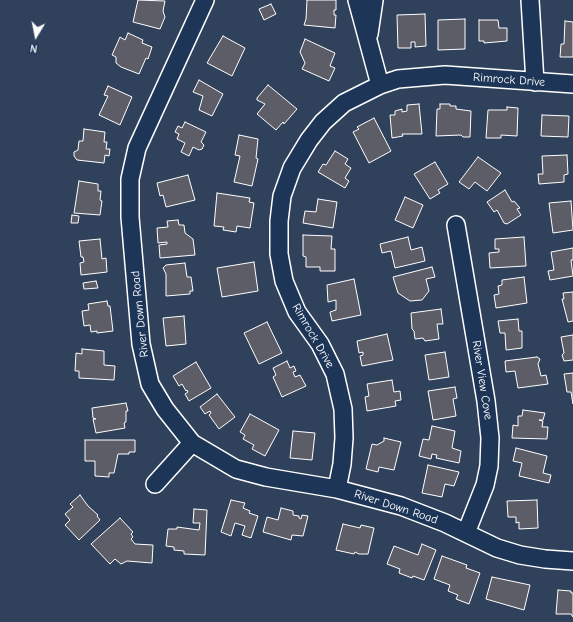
<!DOCTYPE html>
<style>
body{margin:0}
#map{position:relative;width:573px;height:622px;overflow:hidden;background:#30415c;font-family:"Comic Neue",sans-serif}
canvas{display:block}
.north{position:absolute;left:16px;top:16px;width:40px;height:40px;-webkit-text-stroke:3px #1d3557;paint-order:stroke;rotate:190deg;font-size:11px;font-weight:700;line-height:16px;text-align:center;color:#fff}
.north::after{content:'';display:block;margin:auto;width:14px;height:18px;background:#fff;clip-path:polygon(50% 0,100% 100%,50% 72%,0 100%)}
</style>
<div id="map">
<canvas width="573" height="622"></canvas>
<div class="north">N</div>
</div>
<script>
const c = document.querySelector('canvas').getContext('2d');
c.lineJoin = 'round';
function fillPath(path, color) { c.fillStyle = color; c.fill(path, 'evenodd'); }
const toPath = rows => new Path2D(rows.map(r => 'M' + r).join(''));
function stroke(path, color, width, dash) { c.strokeStyle = color; c.lineWidth = width; c.lineCap = dash ? 'butt' : 'round'; c.setLineDash(dash || []); c.stroke(path); }
function write(font, color, halo, rows, align = 'center') {
  c.font = font + ' "Comic Neue",sans-serif'; c.lineWidth = 4; c.setLineDash([]); c.textBaseline = 'middle'; c.strokeStyle = halo; c.fillStyle = color; for (const [text, x, y, turn = 0] of rows) {
    c.save(); c.translate(x, y); c.rotate((+turn || 0) * Math.PI / 180); c.textAlign = isNaN(turn) ? turn : align; if (halo) c.strokeText(text, 0, 0); c.fillText(text, 0, 0); c.restore();
  }
}
const building = toPath([
 [138,0,165,1,163,11,165,17,160,29,133,22,138,0],
 [307,0,336,0,336,10,334,10,334,15,336,15,335,28,304,25,306,19,307,0],
 [271,4,276,14,264,20,259,9,271,4],
 [425,14,426,46,415,47,415,42,411,42,411,48,398,48,397,15,425,14],
 [465,19,465,49,438,50,438,20,465,19],
 [479,20,498,20,499,28,507,28,507,41,484,43,484,41,479,41,479,20],
 [565,21,573,22,573,57,560,57,561,44,564,44,565,21],
 [128,33,143,40,142,43,152,47,148,59,146,58,139,74,121,67,116,63,116,57,112,55,120,37,125,40,128,33],
 [223,36,245,48,232,76,207,63,223,36],
 [305,39,335,53,330,66,335,68,329,81,302,69,305,63,300,52,305,39],
 [199,80,223,94,212,116,199,110,203,96,193,92,199,80],
 [268,85,297,109,284,124,283,122,276,130,257,114,265,104,257,100,257,98,268,85],
 [108,86,132,97,120,125,99,115,108,96,104,95,108,86],
 [419,104,422,134,402,134,403,136,392,138,390,115,395,115,395,111,402,109,402,112,407,111,407,105,419,104],
 [440,104,450,104,450,106,456,106,456,109,471,111,470,137,463,137,461,135,436,136,437,109,440,109,440,104],
 [507,107,518,108,517,136,501,135,501,138,486,138,488,110,507,110,507,107],
 [542,115,569,116,568,137,541,136,542,115],
 [374,118,391,151,369,163,353,132,359,129,357,127,374,118],
 [185,122,206,132,201,142,204,145,202,149,199,150,193,147,189,156,181,152,185,143,177,139,179,134,175,132,178,126,182,128,185,122],
 [84,129,105,132,104,142,107,142,106,149,110,149,109,156,105,155,104,163,77,160,74,156,74,152,78,150,79,141,83,141,84,129],
 [239,135,258,139,256,158,258,159,252,186,234,182,240,156,235,155,239,135],
 [335,151,348,159,345,164,351,168,345,178,349,181,345,188,318,172,323,164,326,165,335,151],
 [567,155,568,174,564,175,564,182,539,184,538,174,543,174,542,156,567,155],
 [478,157,501,173,487,191,475,182,469,189,459,182,478,157],
 [435,162,448,184,438,190,440,193,430,199,414,174,435,162],
 [188,175,195,200,166,207,163,195,160,196,157,183,188,175],
 [79,181,98,184,98,191,101,191,100,200,102,201,100,215,74,213,79,181],
 [505,190,512,202,514,201,520,208,517,209,521,215,507,224,504,223,497,210,494,212,487,202,505,190],
 [217,193,250,198,249,202,254,203,250,228,237,226,236,232,223,230,224,227,214,226,217,193],
 [405,197,423,205,413,228,395,220,405,197],
 [318,199,337,202,333,228,303,223,305,211,316,212,318,199],
 [571,201,573,230,553,233,549,203,571,201],
 [72,215,79,216,78,223,71,223,72,215],
 [178,220,179,225,184,225,185,233,193,239,195,255,160,258,159,245,167,244,167,242,158,243,157,228,168,227,167,221,178,220],
 [303,235,332,236,331,249,335,249,335,271,320,271,320,267,306,267,306,257,303,256,303,235],
 [408,237,411,250,422,247,425,261,395,268,391,251,382,253,380,244,408,237],
 [524,237,526,266,490,268,489,253,499,252,499,249,495,249,495,239,524,237],
 [100,239,102,259,106,258,107,272,81,275,80,263,84,262,83,257,81,257,79,241,100,239],
 [573,248,573,260,571,260,573,276,550,280,548,271,554,270,551,252,573,248],
 [254,262,258,291,222,297,217,268,254,262],
 [185,263,187,277,191,277,193,291,190,291,190,294,166,296,166,274,163,268,166,265,185,263],
 [432,267,435,277,426,279,429,291,422,300,410,301,398,293,393,277,432,267],
 [524,277,527,303,496,308,494,295,499,294,498,286,502,285,502,280,524,277],
 [354,279,361,315,332,321,330,312,336,310,336,300,328,302,327,285,354,279],
 [96,281,98,288,84,289,83,283,96,281],
 [573,292,573,321,568,322,562,299,564,299,563,293,573,292],
 [107,301,108,306,110,306,113,331,97,333,97,331,91,332,90,325,84,326,82,311,89,310,88,304,107,301],
 [441,309,443,324,437,324,439,339,425,341,423,338,415,339,414,331,412,329,411,313,441,309],
 [184,316,186,344,166,346,163,318,184,316],
 [518,319,519,331,522,331,522,348,506,350,505,333,500,333,498,321,518,319],
 [267,322,282,353,259,364,244,333,267,322],
 [387,334,393,360,362,366,360,356,363,355,363,352,359,353,357,341,387,334],
 [573,335,573,360,564,361,562,355,564,353,561,337,573,335],
 [82,349,104,351,104,365,115,366,114,380,79,378,79,371,75,371,76,353,82,354,82,349],
 [445,352,449,377,429,380,425,355,445,352],
 [537,357,540,359,538,364,541,376,546,375,548,384,518,388,515,371,506,372,505,361,537,357],
 [287,361,290,368,294,366,296,371,293,372,295,377,300,375,306,386,282,397,273,377,276,375,273,368,287,361],
 [196,362,211,388,189,401,185,394,188,392,187,390,186,391,182,384,179,386,173,376,196,362],
 [573,373,573,404,571,392,567,392,564,374,573,373],
 [392,380,394,392,400,391,401,400,395,401,396,406,367,411,365,397,369,396,367,384,392,380],
 [455,387,457,398,453,399,456,416,433,420,428,391,455,387],
 [217,394,235,417,219,429,209,415,211,413,210,411,205,414,200,407,217,394],
 [126,403,128,411,126,411,126,422,124,423,125,428,96,433,93,419,96,419,93,418,92,408,126,403],
 [523,410,545,413,543,420,539,420,543,421,542,427,548,427,547,439,512,438,513,425,518,426,518,416,522,416,523,410],
 [250,414,279,430,265,456,252,449,254,445,243,439,245,435,240,432,250,414],
 [432,426,455,431,452,448,461,451,459,463,436,458,437,455,432,454,431,459,419,456,423,439,429,440,432,426],
 [293,431,315,433,312,460,290,458,293,431],
 [384,438,401,442,394,470,379,467,378,472,366,469,372,444,377,445,384,441,384,438],
 [85,440,135,440,135,452,129,452,129,454,118,454,114,473,109,473,109,477,95,476,95,461,85,461,85,440],
 [516,448,547,456,543,473,551,475,549,483,519,476,522,463,513,461,516,448],
 [428,465,459,472,454,486,445,484,442,497,422,493,428,465],
 [80,495,88,506,98,515,97,516,100,520,79,540,65,525,70,520,65,514,73,507,70,504,80,495],
 [231,500,245,503,243,508,250,511,249,513,258,516,251,538,242,535,245,526,235,523,231,536,221,532,231,500],
 [537,500,538,528,519,529,519,522,516,523,516,517,508,517,507,501,537,500],
 [281,508,293,511,293,515,299,516,299,518,301,519,302,515,308,516,303,536,292,535,291,540,263,532,267,517,278,520,281,508],
 [194,509,207,510,205,555,184,554,184,551,174,550,174,547,166,546,168,529,177,529,177,527,199,530,200,523,193,523,194,509],
 [120,518,133,532,131,534,133,537,131,539,135,544,153,545,152,563,127,561,121,564,115,559,110,564,91,544,120,518],
 [343,524,360,528,361,525,374,528,368,554,359,554,355,552,354,554,336,550,343,524],
 [422,544,436,550,424,580,413,576,412,578,399,573,400,569,387,564,394,546,418,555,422,544],
 [442,556,467,565,466,568,480,573,469,604,456,599,458,595,448,591,450,585,434,579,442,556],
 [492,577,530,585,524,610,486,599,492,577],
 [558,590,571,591,571,593,573,593,573,617,571,614,556,614,558,590]
]);
const minor = toPath([
 [205,0,137,148,130,179,130,217,141,344,150,384,165,409,192,443,236,469,266,477,337,489,401,506,445,523,497,548,520,555,545,559,573,561],
 [357,0,380,85],
 [530,0,535,82],
 [369,34,374,0],
 [456,225,486,401,490,438,489,466,485,485,466,533],
 [155,484,192,443],
 [337,489,342,464,344,438,343,409,335,374,320,344,297,312,284,281,279,254,279,221,282,196,292,168,309,140,323,122,344,103,380,85,398,79,445,75,573,84]
]);
const streetNames = [
 ["Rimrock Drive",509,80,4],
 ["River Down Road",140,314,-96],
 ["Rimrock Drive",313,336,60],
 ["River View Cove",482,380,81],
 ["River Down Road",396,507,18]
];
fillPath(building, '#5d5d68');
stroke(building, '#fff', 1);
stroke(minor, '#fff', 20);
stroke(minor, '#1d3557', 17);
write('12px', '#fff', '#1d3557', streetNames);
</script>
